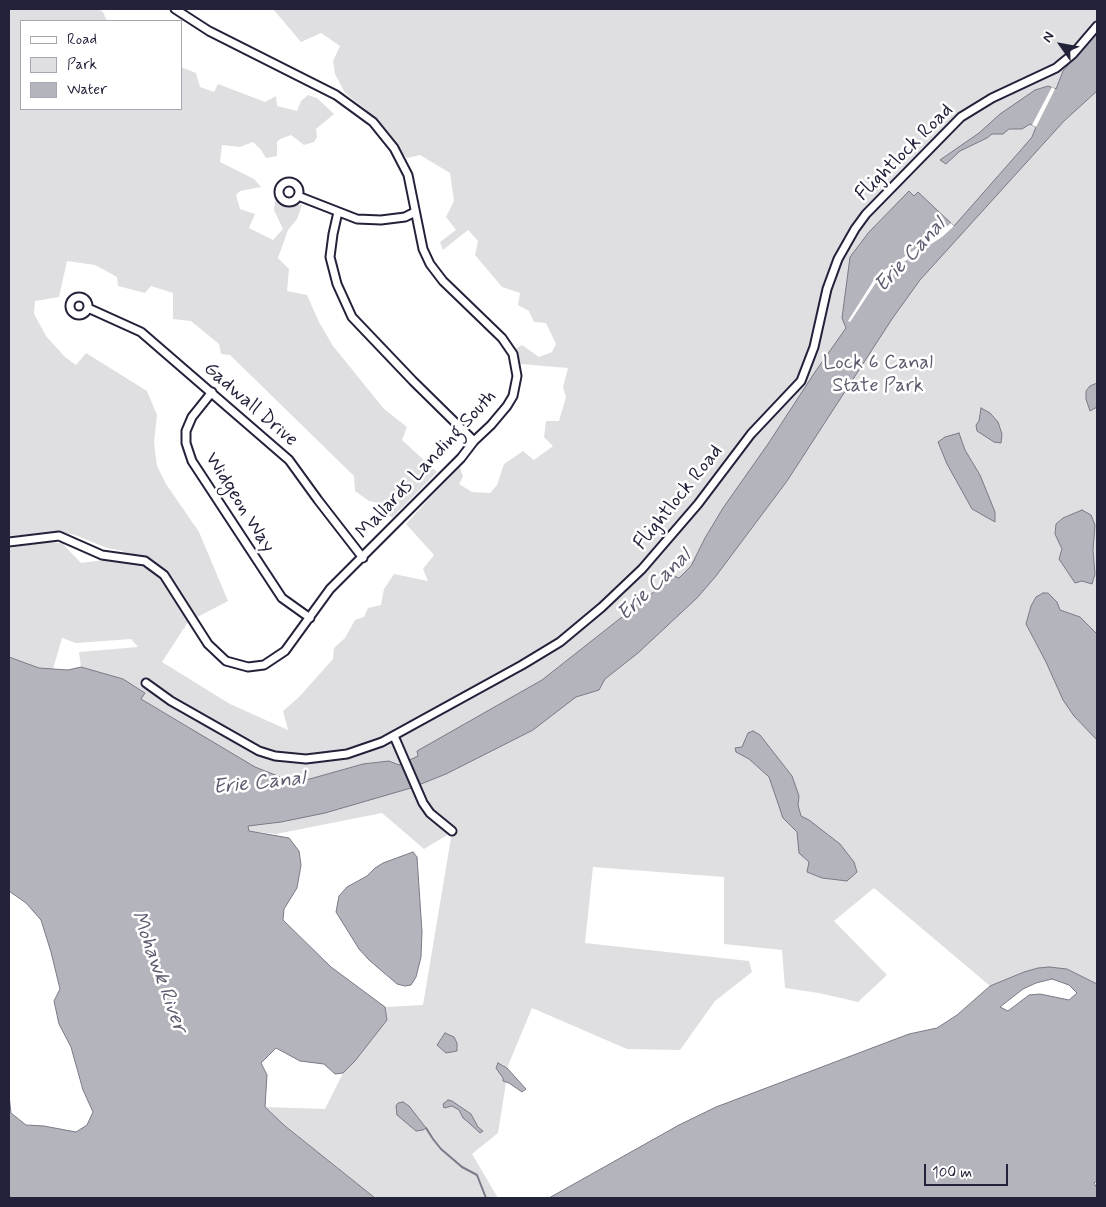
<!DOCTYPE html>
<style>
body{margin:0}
#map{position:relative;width:1106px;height:1207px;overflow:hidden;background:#fff;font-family:Mynerve,sans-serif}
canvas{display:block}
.frame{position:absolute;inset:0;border:10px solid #22223b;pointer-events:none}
.legend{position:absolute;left:20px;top:20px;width:162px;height:90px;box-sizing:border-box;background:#fff;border:1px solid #a7a7b1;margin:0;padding:6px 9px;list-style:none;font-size:15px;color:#22223b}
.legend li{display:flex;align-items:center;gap:10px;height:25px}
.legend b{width:25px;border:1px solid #a7a7b1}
.north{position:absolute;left:1036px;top:20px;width:50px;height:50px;-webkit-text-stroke:4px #fff;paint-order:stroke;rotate:302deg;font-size:14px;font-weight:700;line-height:20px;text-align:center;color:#22223b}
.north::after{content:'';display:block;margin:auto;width:18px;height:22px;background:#22223b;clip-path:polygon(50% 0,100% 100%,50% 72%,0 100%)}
.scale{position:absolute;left:924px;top:1164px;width:84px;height:22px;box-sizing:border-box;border:2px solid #22223b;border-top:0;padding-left:6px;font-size:15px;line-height:18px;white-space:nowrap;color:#22223b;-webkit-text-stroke:4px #fff;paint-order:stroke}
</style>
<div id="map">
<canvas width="1106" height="1207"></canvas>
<div class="frame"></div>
<ul class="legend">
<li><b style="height:6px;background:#fff"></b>Road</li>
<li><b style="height:14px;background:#dfdfe2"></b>Park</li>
<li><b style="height:14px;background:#b4b4bc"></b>Water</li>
</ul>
<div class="north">N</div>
<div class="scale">100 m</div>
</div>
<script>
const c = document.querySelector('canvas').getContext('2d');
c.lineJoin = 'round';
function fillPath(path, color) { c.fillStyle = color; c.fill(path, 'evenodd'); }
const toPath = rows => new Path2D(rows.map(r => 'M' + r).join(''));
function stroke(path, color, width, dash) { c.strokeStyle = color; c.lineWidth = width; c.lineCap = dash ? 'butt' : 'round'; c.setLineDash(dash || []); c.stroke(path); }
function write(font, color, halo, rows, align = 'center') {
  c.font = font + ' Mynerve,sans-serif'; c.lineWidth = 5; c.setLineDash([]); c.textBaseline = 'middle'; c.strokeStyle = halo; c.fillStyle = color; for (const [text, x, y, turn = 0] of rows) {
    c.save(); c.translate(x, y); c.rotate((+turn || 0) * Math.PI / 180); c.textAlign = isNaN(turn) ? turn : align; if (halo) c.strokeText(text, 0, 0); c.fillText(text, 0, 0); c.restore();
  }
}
const green = toPath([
 [9,9,98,9,103,12,107,21,21,21,21,109,181,109,181,67,196,73,200,87,214,92,218,84,265,102,276,96,277,106,297,111,301,101,308,95,317,98,334,114,316,129,317,137,314,142,304,145,291,135,280,139,277,142,277,156,266,158,261,150,253,142,240,147,222,145,220,162,254,179,261,187,240,191,236,195,240,209,255,214,249,228,273,240,283,229,274,210,275,201,302,205,297,219,288,230,278,258,289,269,287,291,307,295,319,322,333,346,384,409,407,427,402,440,437,472,392,518,378,503,369,501,355,491,354,476,230,355,221,354,219,344,191,321,173,319,173,293,151,286,145,293,118,286,117,277,95,265,67,261,59,297,35,301,34,314,46,336,65,357,76,365,86,353,147,391,157,415,154,443,157,466,166,484,199,532,228,601,188,622,162,662,230,704,288,730,283,711,299,697,333,659,334,648,345,638,355,620,364,617,368,608,381,605,384,589,394,574,428,581,423,569,434,555,406,524,427,501,460,467,463,477,459,484,472,492,490,493,497,485,504,464,523,451,534,460,553,446,544,437,546,421,559,421,566,397,563,387,568,368,520,364,515,349,522,345,539,357,552,352,556,344,546,323,534,322,529,311,518,305,520,293,502,287,475,255,478,241,468,230,443,250,440,242,456,230,446,217,454,201,450,173,420,155,407,158,398,149,382,127,365,109,345,93,335,74,333,61,340,46,321,33,301,42,273,9,1097,9,1097,984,1067,969,1024,972,990,986,874,888,834,921,887,975,858,1002,819,993,785,988,782,950,724,944,724,877,593,867,585,943,749,961,752,972,715,1001,680,1050,627,1049,532,1008,507,1068,502,1064,503,1081,506,1083,498,1133,472,1154,498,1198,375,1198,285,1126,265,1107,325,1109,343,1073,355,1061,386,1020,385,1007,423,1005,452,832,424,849,382,813,276,834,249,831,248,826,188,727,141,699,145,692,123,679,81,667,79,652,138,647,131,639,76,643,62,638,53,669,39,668,9,657,9,548,46,542,62,543,81,563,104,560,122,561,123,551,107,548,75,535,61,532,9,536]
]);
const water = toPath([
 [1097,32,1097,91,1064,121,920,280,892,319,787,481,716,576,697,598,638,653,605,679,599,690,576,697,533,730,446,774,411,788,325,813,281,822,248,826,249,831,289,838,299,851,301,865,297,888,284,909,283,920,331,967,385,1007,387,1020,355,1061,343,1073,335,1074,324,1064,300,1061,276,1048,261,1063,267,1075,265,1107,285,1126,375,1198,9,1198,9,1095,11,1113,26,1125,44,1126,76,1132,87,1125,93,1112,83,1090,71,1047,59,1024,54,1001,60,989,51,952,41,920,26,903,9,891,9,657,39,668,68,670,81,667,123,679,145,693,141,699,255,767,283,778,299,782,363,764,389,761,399,765,418,756,417,751,542,680,674,576,679,578,691,566,705,538,723,508,768,444,815,372,846,328,842,318,850,257,869,232,909,191,914,196,918,192,954,226,1020,151,1032,137,1036,127,1030,124,1022,129,1009,129,1003,134,992,134,987,138,960,151,946,164,940,160,979,133,1000,114,1035,90,1048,86,1056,89,1063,71,1097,32],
 [1097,383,1097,407,1090,411,1086,399,1086,391,1090,386,1097,383],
 [981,408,990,413,998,422,1002,434,1001,443,994,442,977,431,976,425,979,421,981,408],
 [959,433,965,450,980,475,995,512,995,522,972,509,947,464,938,442,945,437,959,433],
 [1082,510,1091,515,1095,525,1093,550,1095,574,1092,584,1082,581,1075,583,1059,559,1062,549,1055,534,1056,524,1063,518,1082,510],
 [1043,593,1048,593,1057,602,1060,610,1080,617,1097,634,1097,740,1074,716,1063,700,1046,662,1026,624,1031,606,1036,597,1043,593],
 [753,731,760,735,792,776,799,796,798,805,801,816,809,820,840,844,854,862,857,872,847,881,822,878,807,872,809,862,799,853,797,832,783,818,769,777,749,759,736,752,735,748,742,747,748,733,753,731],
 [413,852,417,857,422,932,421,957,416,977,411,985,405,986,397,984,369,960,359,949,336,912,339,896,347,887,367,876,375,868,383,863,413,852],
 [1049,967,1067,969,1097,984,1097,1181,1094,1183,1097,1188,1097,1198,549,1198,679,1125,716,1107,909,1034,937,1028,957,1015,990,986,1024,972,1038,968,1049,967],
 [1052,979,1069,985,1077,993,1069,1000,1040,994,1029,995,1008,1011,1000,1007,1023,989,1036,983,1052,979],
 [445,1033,454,1037,457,1043,457,1051,446,1053,437,1045,445,1033],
 [498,1063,507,1068,526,1089,522,1092,509,1083,503,1081,503,1078,496,1068,498,1063],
 [448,1100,452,1101,471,1114,478,1127,483,1131,480,1133,468,1122,463,1118,459,1110,452,1106,444,1108,443,1104,448,1100],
 [403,1102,409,1106,426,1128,423,1130,416,1131,397,1115,396,1106,398,1103,403,1102]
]);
const pier = toPath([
 [1052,87,1055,89,1036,127,1032,125],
 [951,223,954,226,942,237,879,278,850,322,848,321,877,275,940,233]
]);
const stream = toPath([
 [426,1128,433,1139,441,1149,462,1167,477,1175,486,1198]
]);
const minor = toPath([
 '279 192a10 10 0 1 1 20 0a10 10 0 1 1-20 0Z',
 [298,196,357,219,381,220,405,217,415,212],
 [338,212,333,234,330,257,337,284,352,317,413,381,474,441],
 '70 306a9 9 0 1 1 18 0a9 9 0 1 1-18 0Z',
 [88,308,141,332,289,460,318,500,363,558],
 [212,392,192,417,186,431,186,443,192,461,282,598,310,618],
 [9,542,59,536,102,555,145,561,164,575,208,644,226,661,248,667,264,665,285,651,330,589,461,458,474,441,491,425,507,406,513,396,517,376,513,354,502,338,443,281,430,264,423,249,408,175,394,148,373,122,336,95,209,31,175,9],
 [146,683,171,701,259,751,275,756,306,759,347,754,382,742,522,665,560,642,602,607,642,569,698,504,751,434,801,381,814,347,827,289,838,259,855,229,866,214,961,117,992,98,1056,68,1073,54,1097,26],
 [394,736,423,803,430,813,452,831]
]);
const streetNames = [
 ["Flightlock Road",905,153,-45],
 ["Gadwall Drive",250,405,41],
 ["Mallards Landing South",427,465,-47],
 ["Flightlock Road",679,498,-51],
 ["Widgeon Way",239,503,58]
];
const parkNames = [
 ["Lock 6 Canal",878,364],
 ["State Park",878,387]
];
const waterNames = [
 ["Erie Canal",911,256,-47],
 ["Erie Canal",655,586,-44],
 ["Erie Canal",259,784,-6],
 ["Mohawk River",158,972,70]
];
fillPath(green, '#dfdfe2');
fillPath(water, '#b4b4bc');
stroke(water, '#7a7a88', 1);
fillPath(pier, '#fff');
stroke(stream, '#7a7a88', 2);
stroke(minor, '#22223b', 11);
stroke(minor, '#fff', 7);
write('20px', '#22223b', '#fff', streetNames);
write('20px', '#5b5b6d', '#fff', parkNames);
write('italic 21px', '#5c5c6f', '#fff', waterNames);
</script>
